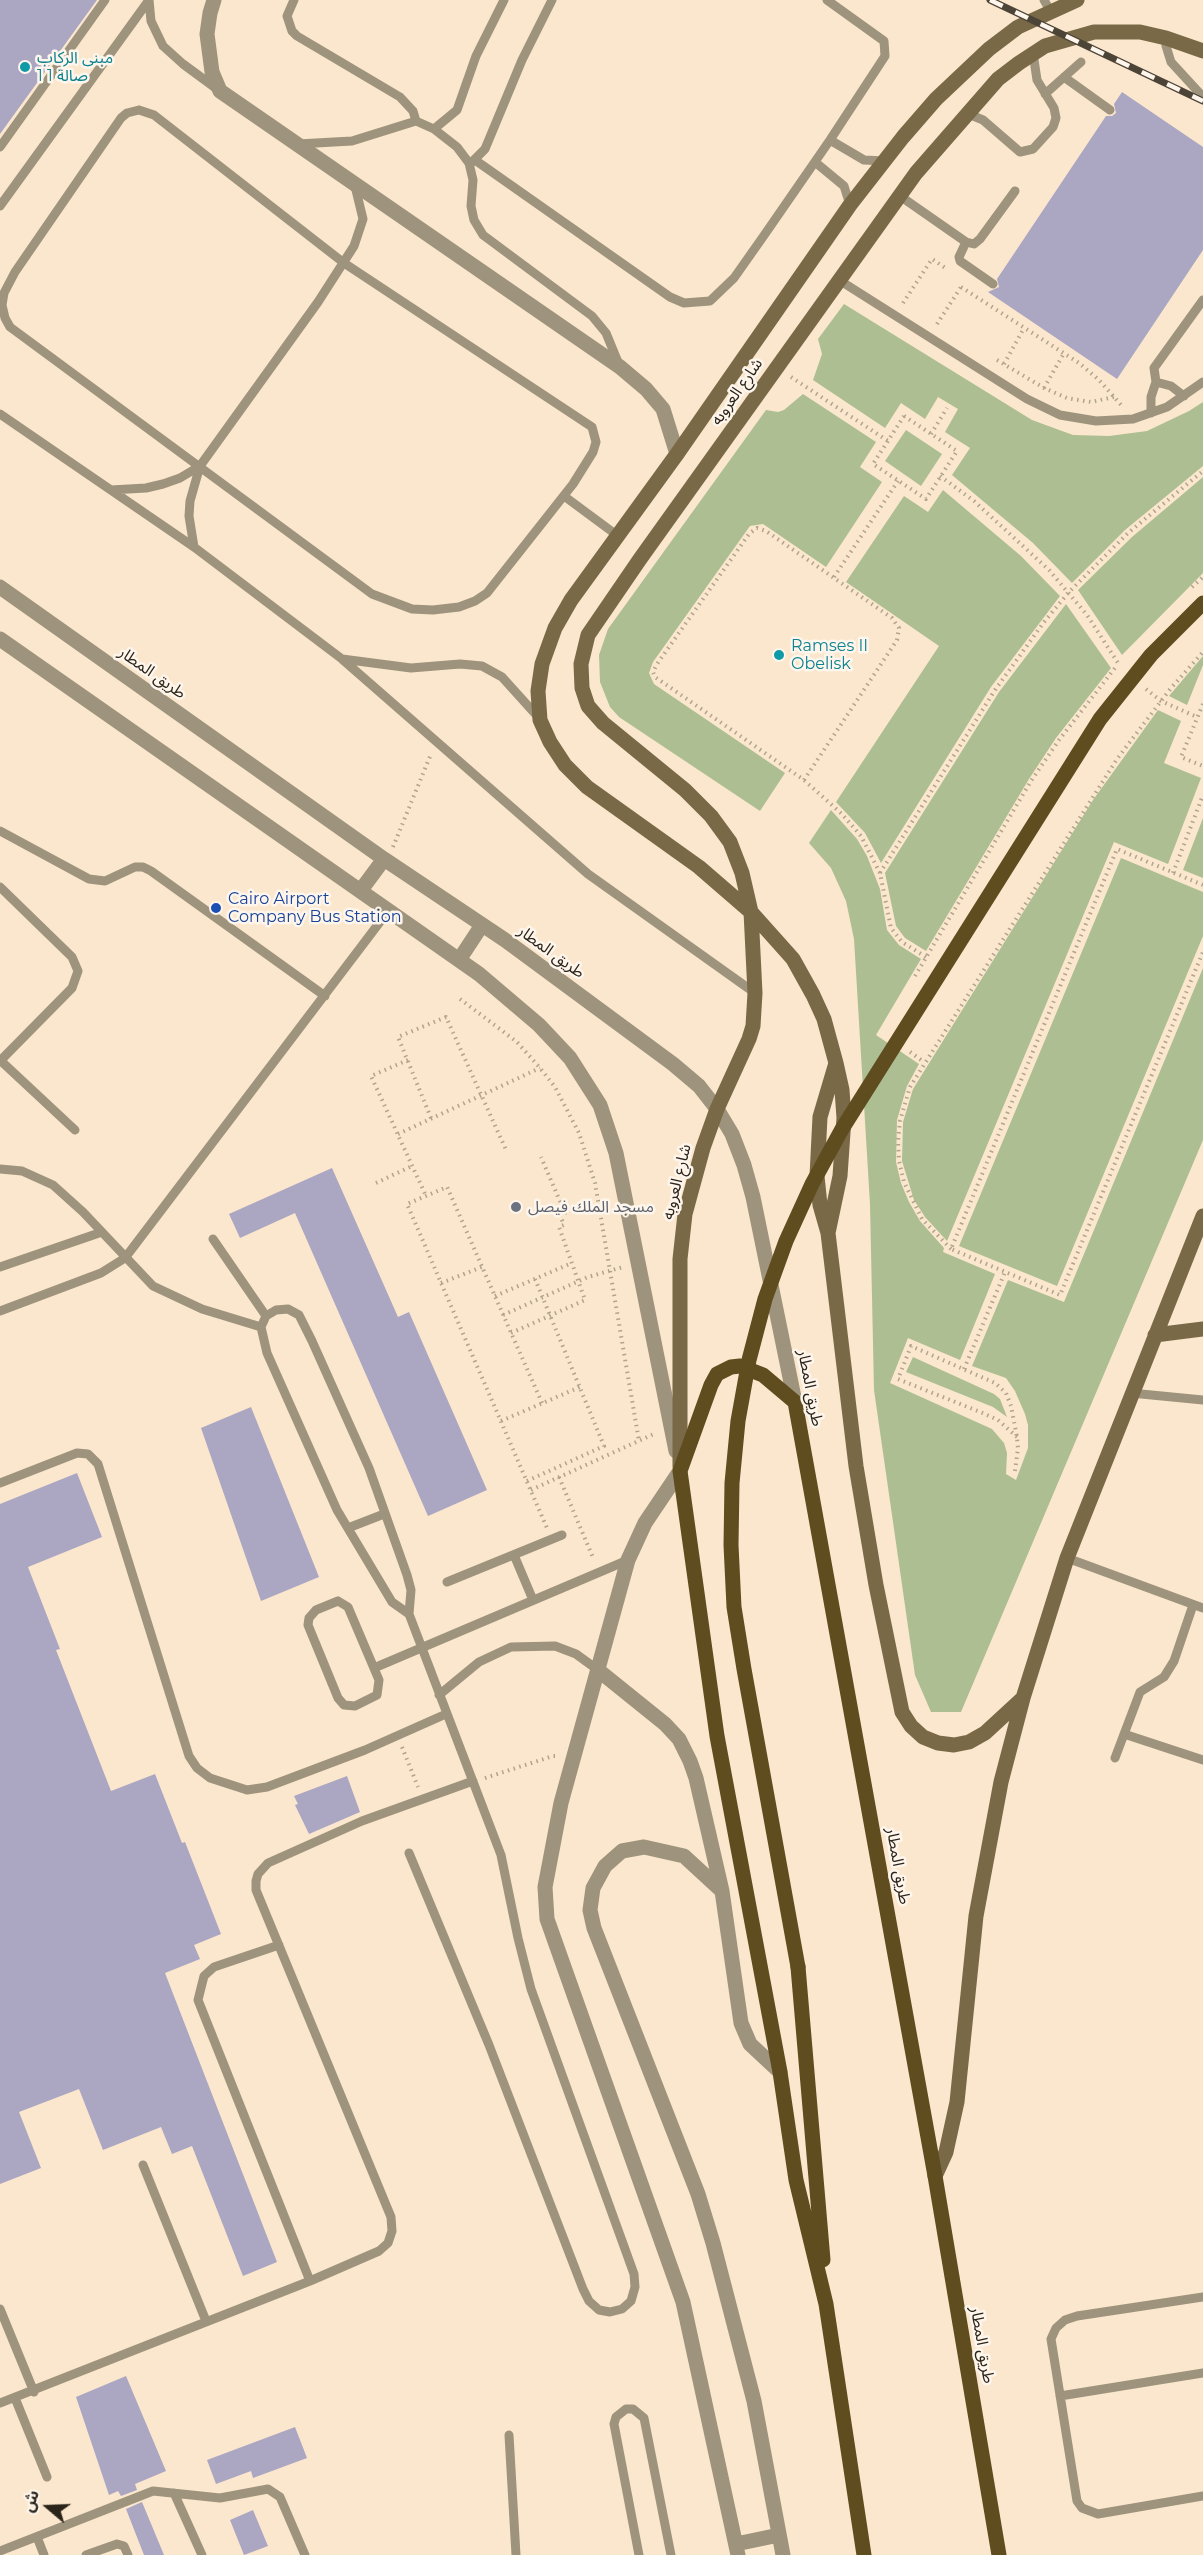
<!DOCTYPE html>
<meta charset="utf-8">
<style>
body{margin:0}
#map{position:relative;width:1203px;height:2555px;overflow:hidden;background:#fbe7cd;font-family:Montserrat,"Noto Sans Arabic",sans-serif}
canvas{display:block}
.north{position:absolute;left:18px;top:2477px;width:60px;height:60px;-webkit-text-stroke:4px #fef6ec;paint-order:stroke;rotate:289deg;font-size:16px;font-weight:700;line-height:24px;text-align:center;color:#2b241a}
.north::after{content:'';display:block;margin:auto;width:21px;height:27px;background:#2b241a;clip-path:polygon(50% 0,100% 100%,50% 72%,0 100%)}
</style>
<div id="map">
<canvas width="1203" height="2555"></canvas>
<div class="north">ش</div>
</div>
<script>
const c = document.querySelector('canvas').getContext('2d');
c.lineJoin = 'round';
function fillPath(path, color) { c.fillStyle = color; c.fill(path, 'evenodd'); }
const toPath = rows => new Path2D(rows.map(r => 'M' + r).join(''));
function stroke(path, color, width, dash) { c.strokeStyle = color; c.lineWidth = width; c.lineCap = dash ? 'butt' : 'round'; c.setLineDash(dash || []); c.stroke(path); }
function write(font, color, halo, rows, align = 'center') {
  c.font = font + ' Montserrat,"Noto Sans Arabic",sans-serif'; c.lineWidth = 5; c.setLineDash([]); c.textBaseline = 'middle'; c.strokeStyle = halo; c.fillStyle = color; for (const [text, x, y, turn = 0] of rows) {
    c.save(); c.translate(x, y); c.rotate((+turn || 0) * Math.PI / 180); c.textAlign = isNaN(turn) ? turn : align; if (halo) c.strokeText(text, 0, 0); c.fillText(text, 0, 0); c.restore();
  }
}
const green = toPath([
 [844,304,1032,420,1073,435,1109,436,1147,431,1189,411,1203,402,1203,466,1125,530,1072,583,1033,543,952,475,970,448,945,432,958,409,938,397,925,419,901,403,885,428,813,380,822,354,818,339],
 [803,394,876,442,860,467,882,482,826,567,763,524,750,526,653,662,649,673,654,684,785,773,760,811,619,717,610,707,600,682,599,655,608,629,766,410,778,412,784,410],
 [906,430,942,454,921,486,885,461],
 [1203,477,1203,573,1122,655,1078,590,1132,537],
 [943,490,1021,556,1060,596,991,687,881,863,865,833,836,802,939,646,846,582,904,496,928,512],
 [1066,604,1111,668,1056,738,1029,779,926,951,905,938,896,926,885,873,999,692],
 [1203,656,1203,665,1187,705,1169,696],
 [1158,710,1181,721,1164,763,1201,778,1168,864,1114,842,947,1241,925,1217,914,1200,902,1161,903,1122,913,1089,1093,800],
 [831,810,857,839,867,856,880,889,887,930,899,945,921,959,876,1035,919,1064,907,1086,897,1120,896,1162,901,1183,909,1202,920,1221,944,1248,943,1252,995,1274,960,1360,908,1338,890,1383,992,1429,1004,1443,1007,1453,1006,1474,1016,1480,1028,1448,1028,1425,1025,1414,1015,1391,1006,1378,972,1366,1008,1280,1064,1302,1203,968,1203,1140,961,1712,931,1712,915,1675,874,1390,870,1204,854,939,846,901,831,868,809,843],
 [1203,818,1203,878,1183,870],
 [1121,858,1203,892,1203,936,1057,1286,959,1246],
 [913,1357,994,1394,1000,1399,1007,1417,993,1407,906,1372]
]);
const building = toPath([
 [0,0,97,0,0,134],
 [1122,92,1203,147,1203,250,1117,379,988,292,999,287,997,279,1106,116,1112,116,1116,113,1114,104],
 [332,1168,398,1317,409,1312,487,1490,428,1516,295,1213,240,1238,229,1214],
 [251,1407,319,1577,261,1601,201,1428],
 [77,1473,102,1537,28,1567,60,1649,56,1650,111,1791,155,1774,182,1843,185,1842,221,1934,194,1945,200,1959,165,1973,277,2262,243,2276,192,2146,172,2154,161,2127,103,2150,79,2089,19,2112,41,2168,0,2184,0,1504],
 [347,1776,360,1812,309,1834,295,1805,298,1804,294,1796],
 [126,2376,166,2471,135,2484,137,2490,121,2496,118,2491,109,2495,76,2397],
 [295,2427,307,2458,253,2478,251,2471,216,2484,207,2460],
 [142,2502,164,2555,144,2555,126,2509],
 [253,2510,268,2546,244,2555,230,2520]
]);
const path = toPath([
 [961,287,1079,363,1099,380,1123,407],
 [903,303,932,259,947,269],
 [937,324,961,287],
 [997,360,1044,388,1067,398,1091,402,1114,397],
 [1004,364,1024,328],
 [791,377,888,441],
 [1044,388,1064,353],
 [904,416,957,451,926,499,873,464,904,416],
 [931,434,947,408],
 [940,476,974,501,1049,570,1087,615,1120,666],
 [834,577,898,481],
 [1192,587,1203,577],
 [1146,689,1161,701,1197,717],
 [1203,704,1181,757,1203,766],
 [804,780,897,640,899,628,892,618,766,531,757,528,749,534,657,664,653,672,655,677,804,780,842,814,861,836,880,873,891,928,902,942,926,957],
 [393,847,431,754],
 [880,873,995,690,1044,622,1069,592,1128,533,1203,471],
 [1173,873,1203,795],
 [1203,885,1117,849,951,1249,1060,1295,1203,952],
 [915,976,1031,781,1059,740,1115,668],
 [460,999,517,1042,540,1068,555,1087,579,1133,595,1183,639,1441],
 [910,1052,924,1062],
 [408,1060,371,1076,426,1196],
 [431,1118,398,1037,446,1017,507,1152],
 [398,1134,540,1068],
 [376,1183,412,1166],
 [951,1249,922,1219,904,1182,899,1161,898,1141,900,1121,910,1087,1117,759,1171,688,1203,652],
 [441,1283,482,1267],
 [495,1296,572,1263],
 [503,1315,588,1277,623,1267],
 [511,1333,585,1300,559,1227,564,1225,560,1215,565,1213,541,1157],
 [964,1369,1005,1272],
 [542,1403,447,1187,407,1204,547,1528],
 [501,1421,580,1387],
 [1015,1471,1018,1448,1017,1437,1011,1406,1006,1393,995,1383,911,1346,898,1379,985,1414,998,1420,1017,1437],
 [559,1477,594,1560],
 [527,1481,604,1446,535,1279],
 [531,1490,656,1433],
 [402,1747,418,1787],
 [485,1778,553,1756,558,1756]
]);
const service = toPath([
 [149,0,151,21,163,46,183,64,217,89],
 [294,0,287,16,292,31,297,36,400,97,413,111,416,121],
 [1044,0,1051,12],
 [1166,38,1166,46,1171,62,1203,97],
 [1064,77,1110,110],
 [1045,94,1081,62],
 [139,110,154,115,344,263,592,427,596,442,593,452,573,484,487,593,475,601,459,607,433,610,412,609,372,594,10,327,5,318,2,305,4,293,15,272,121,118,127,113,139,110],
 [966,113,983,120,1020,152,1033,149,1053,127,1056,118,1054,108,1037,80,1033,53],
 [434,129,457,110,476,56,504,0],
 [830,140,864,160,885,161],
 [298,144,352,141,416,121,434,129,457,147,469,163,473,180,471,206,474,220,483,235,592,316,606,333,620,367],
 [0,147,105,0],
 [475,160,670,297,684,303,710,301,734,278,765,234,830,140,885,56,884,41,827,0],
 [815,162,844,186,850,205],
 [471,163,485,149,522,60,552,0],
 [900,196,966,242,974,244,980,239,1015,191],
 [0,206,149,0],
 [966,242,959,257,960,261,993,284],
 [839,280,1027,399,1060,415,1096,421,1133,419,1167,407,1203,382],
 [1156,382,1171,386,1184,396],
 [1151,413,1151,397,1156,382,1154,368,1203,300],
 [0,414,194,547,342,659,588,874,755,993],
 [111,490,146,488,163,484,180,478,200,466],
 [564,496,618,536],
 [194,547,189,516,190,501,200,466,318,302,354,246,363,219,355,186],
 [342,659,411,668,460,664,482,666,502,677,539,718],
 [0,831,89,879,105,881,135,867,143,867,151,871,325,996],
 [0,887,72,957,78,971,72,988,1,1060],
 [0,1060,75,1130],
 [0,1169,22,1171,53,1185,83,1212,153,1286,202,1309,261,1327],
 [213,1239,266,1316],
 [0,1267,102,1232],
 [288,1309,299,1315,312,1341,369,1468,407,1575,411,1590,409,1614,392,1602,337,1510,267,1353,261,1327,266,1316,276,1310,288,1309],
 [0,1311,101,1273,125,1258,389,910],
 [1131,1393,1203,1400],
 [0,1483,77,1453,88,1454,98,1464,189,1756,197,1768,210,1778,247,1790,267,1787,365,1750,446,1714],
 [348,1528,384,1514],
 [514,1555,533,1600],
 [1067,1558,1203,1608],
 [447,1582,562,1535],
 [338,1601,348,1607,379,1680,377,1695,355,1706,344,1705,338,1698,308,1625,309,1618,316,1610,338,1601],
 [374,1668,628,1560],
 [439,1695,479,1662,511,1647,555,1646,576,1654,598,1670],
 [1124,1734,1203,1760],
 [1115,1758,1140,1692,1164,1677,1174,1661,1193,1605],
 [409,1853,489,2045,583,2289,589,2301,599,2310,610,2312,622,2309,631,2301,635,2287,634,2274,531,1989,518,1938,501,1855,409,1614],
 [279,1945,214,1967,204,1976,198,2000,310,2281],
 [143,2165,206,2321],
 [1203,2297,1077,2316,1065,2320,1056,2328,1051,2339,1077,2501,1082,2508,1098,2514,1203,2496],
 [0,2309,34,2392],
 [1060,2396,1203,2373],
 [15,2398,47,2477],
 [0,2403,310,2281,379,2251,388,2243,392,2231,391,2217,256,1890,256,1881,258,1874,268,1863,362,1821,473,1781],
 [509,2435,516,2555],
 [174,2493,202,2555],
 [37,2537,44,2555],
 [0,2551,153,2491,220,2498,268,2489,280,2497,305,2555],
 [86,2555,117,2544,124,2546,128,2555],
 [639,2555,614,2424,616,2417,626,2409,633,2409,644,2418,671,2555]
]);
const minor = toPath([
 [680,1471,645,1523,628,1560,561,1803,545,1887,547,1919,683,2302,738,2555],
 [598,1670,665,1724,679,1739,690,1761,696,1778,722,1891,741,2023,750,2044,780,2072],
 [722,1891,684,1856,644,1847,622,1851,605,1866,593,1888,590,1910,594,1928,698,2194,713,2243,754,2401,783,2555],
 [736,2544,779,2535]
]);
const tertiary = toPath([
 [214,0,210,13,207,34,212,72,220,91,620,367,646,389,663,409,677,454],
 [0,587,384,859,505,940,673,1064,699,1086,717,1109,732,1134,744,1165,753,1197,795,1402],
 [0,639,479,974,539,1025,570,1058,600,1105,616,1153,676,1451],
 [361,890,384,859],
 [459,960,482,925]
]);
const secondary = toPath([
 [836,1063,820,1117,817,1176,820,1205,828,1233,856,1466,876,1585,902,1712,911,1726,923,1737,938,1743,954,1745,969,1742,985,1733,1023,1698],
 [828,1233,840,1176,844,1118,842,1090,836,1063,824,1019,813,995,793,959,751,912,699,867,587,787,565,765,550,742,540,720,538,691,542,664,555,628,571,600,677,454,850,205,903,137,936,99,989,49,1018,27,1077,0],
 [1155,1335,1203,1329],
 [680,1467,680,1259,685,1214,703,1148,717,1109,749,1039,753,1026,755,993,751,912,742,873,730,842,711,816,685,790,603,723,588,706,582,688,581,664,588,635,640,559,916,173,998,79,1019,63,1045,46,1094,32,1140,32,1166,38,1203,51],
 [935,2176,946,2152,957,2102,976,1916,1001,1782,1023,1698,1067,1558,1203,1216]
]);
const primary = toPath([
 [798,1967,823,2260],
 [864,2555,826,2304,796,2180,780,2072,717,1736,680,1471,711,1385,717,1374,731,1367,740,1366,763,1375,795,1402,935,2176,999,2555]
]);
const rail = toPath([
 [990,0,1203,101]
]);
const primaryBridge = toPath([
 [798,1967,744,1669,734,1607,731,1545,732,1483,738,1421,749,1360,765,1299,786,1241,812,1184,842,1129,1100,719,1151,655,1203,603]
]);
const markers = [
 [25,67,6,"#0f9aa8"],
 [779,655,6,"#0f9aa8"],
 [216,908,6,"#1a4fb4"],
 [516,1207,6,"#6b7280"]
];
const cultureNames = [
 ["مبنى الركاب",37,58],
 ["1 صالة 1",37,76],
 ["Ramses II",791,646],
 ["Obelisk",791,664]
];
const streetNames = [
 ["شارع العروبه",737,392,-55],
 ["طريق المطار",152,673,35],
 ["طريق المطار",551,952,36],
 ["شارع العروبه",677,1182,-76],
 ["طريق المطار",810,1388,79],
 ["طريق المطار",898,1866,80],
 ["طريق المطار",982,2345,80]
];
const transitNames = [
 ["Cairo Airport",228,899],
 ["Company Bus Station",228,917]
];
const worshipNames = [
 ["مسجد الملك فيصل",528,1207]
];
fillPath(green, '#adbe92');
fillPath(building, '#aba6c2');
stroke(path, '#b2a38e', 4, [1.5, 4.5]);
stroke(service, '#9e937c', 9);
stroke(minor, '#9e937c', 15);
stroke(tertiary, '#9e937c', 15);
stroke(secondary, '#796947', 15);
stroke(primary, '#5f4c1f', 15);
stroke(rail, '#4d4438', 7);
stroke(rail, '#fef6ec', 4.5, [14]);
stroke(primaryBridge, '#5f4c1f', 15);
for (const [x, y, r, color] of markers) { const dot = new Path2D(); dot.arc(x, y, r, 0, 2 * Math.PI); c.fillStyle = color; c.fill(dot); stroke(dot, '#fef6ec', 2); }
write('16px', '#0d838f', '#fef6ec', cultureNames, 'left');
write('16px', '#2b241a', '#fef6ec', streetNames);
write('16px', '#164399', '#fef6ec', transitNames, 'left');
write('16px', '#5b616d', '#fef6ec', worshipNames, 'left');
</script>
